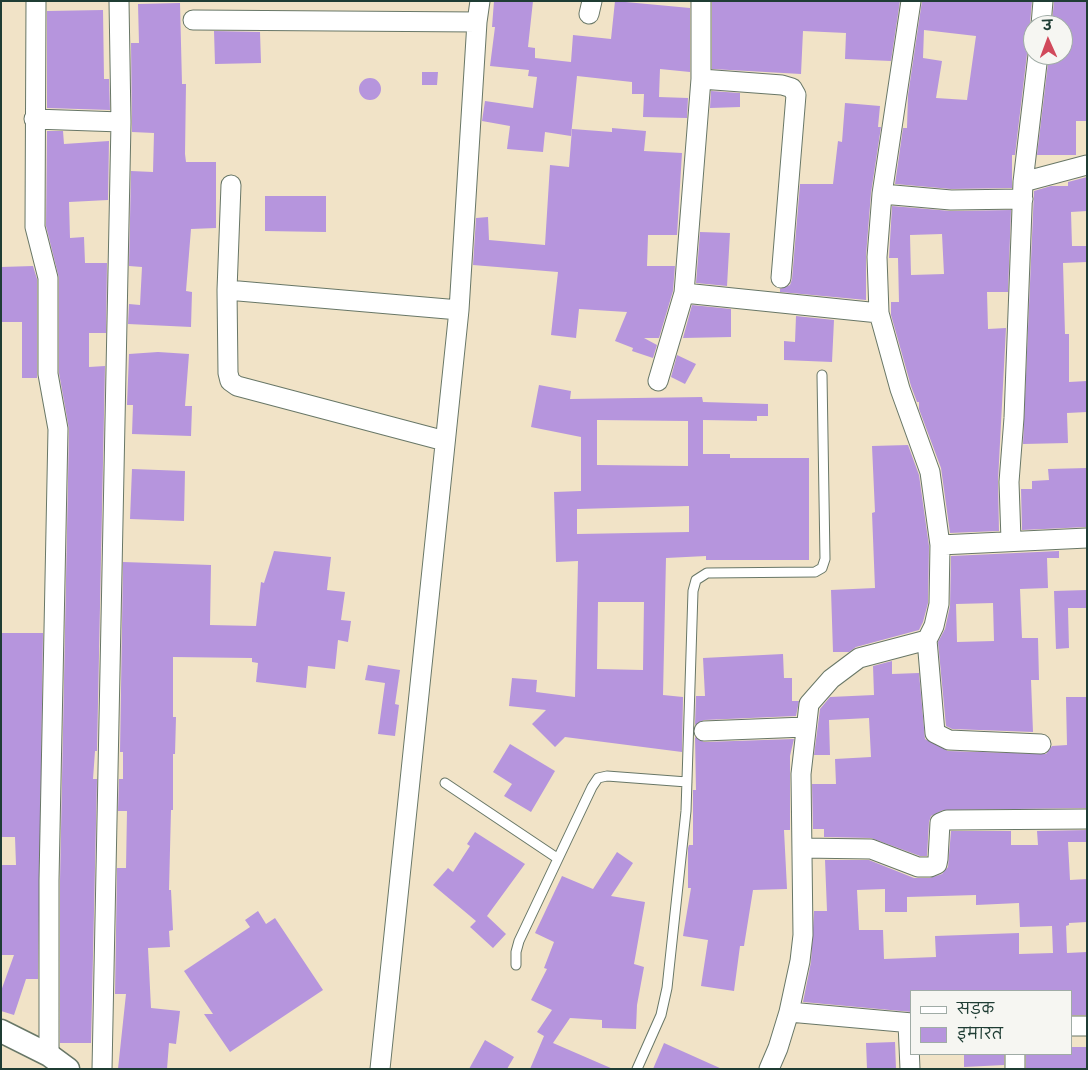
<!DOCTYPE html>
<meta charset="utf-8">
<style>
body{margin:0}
#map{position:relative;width:1088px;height:1070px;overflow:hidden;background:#f1e3c7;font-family:"Architects Daughter","Playpen Sans Deva",sans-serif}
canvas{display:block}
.frame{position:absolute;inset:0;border:2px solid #1f3d34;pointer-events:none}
.legend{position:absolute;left:910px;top:990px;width:162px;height:65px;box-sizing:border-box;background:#f6f6f2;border:1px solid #a0aca6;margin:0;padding:6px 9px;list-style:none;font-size:15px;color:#1f3d34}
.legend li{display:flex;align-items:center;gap:10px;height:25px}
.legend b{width:25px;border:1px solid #a0aca6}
.north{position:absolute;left:1023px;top:15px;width:50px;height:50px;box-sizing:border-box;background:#f6f6f2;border:1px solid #a0aca6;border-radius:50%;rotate:358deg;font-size:14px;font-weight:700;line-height:20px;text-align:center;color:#1f3d34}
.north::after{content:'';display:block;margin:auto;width:18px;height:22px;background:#d1495b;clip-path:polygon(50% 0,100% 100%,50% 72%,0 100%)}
</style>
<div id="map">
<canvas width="1088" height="1070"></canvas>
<div class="frame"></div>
<ul class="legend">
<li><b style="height:6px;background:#fff"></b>सड़क</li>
<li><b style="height:14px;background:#b695dd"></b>इमारत</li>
</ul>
<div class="north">उ</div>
</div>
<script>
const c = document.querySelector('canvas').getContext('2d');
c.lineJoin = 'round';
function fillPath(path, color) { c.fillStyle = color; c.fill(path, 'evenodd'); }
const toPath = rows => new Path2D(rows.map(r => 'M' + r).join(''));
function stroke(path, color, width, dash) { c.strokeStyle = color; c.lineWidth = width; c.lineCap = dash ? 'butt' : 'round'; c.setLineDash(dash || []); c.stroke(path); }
const building = toPath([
 [494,1,533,1,528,47,535,48,535,58,571,62,573,35,611,39,615,1,690,8,690,72,660,69,659,97,688,98,687,118,643,117,644,94,632,94,632,82,577,76,571,136,545,132,543,152,507,149,510,126,482,121,485,101,533,108,537,77,528,76,529,70,490,66,495,27,492,27],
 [712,1,900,1,891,61,845,59,846,33,803,31,801,74,712,69],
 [922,1,1032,1,1030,24,1033,32,1027,54,1015,155,1012,155,1012,188,951,189,895,184,903,128,907,128,908,95],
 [924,30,976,36,967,100,936,98,942,61,923,58],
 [1054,1,1086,1,1087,121,1076,121,1076,155,1037,155,1049,55,1063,55,1063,23,1052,23],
 [180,3,182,84,186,84,185,154,186,162,216,162,216,228,191,229,186,291,192,292,191,327,128,324,129,304,140,305,142,267,129,266,131,171,153,172,154,133,132,132,131,43,139,43,138,4],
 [103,10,104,79,109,79,110,110,47,108,47,11],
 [214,31,260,32,261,63,215,64],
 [422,72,438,72,437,85,422,85],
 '359 89a11 11 0 1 1 22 0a11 11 0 1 1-22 0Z',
 [711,91,740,93,740,107,710,108],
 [845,103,880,106,878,127,881,127,871,193,866,256,866,300,780,292,780,289,790,285,792,279,800,184,833,184,838,141,842,142],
 [612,128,646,131,644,151,682,153,677,235,648,235,647,266,675,266,673,291,659,338,644,338,657,345,653,358,632,351,633,348,615,341,627,312,579,309,576,338,551,335,558,272,473,265,476,218,488,217,489,240,545,245,550,165,569,167,572,129,612,132],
 [47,131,63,131,64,144,109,141,108,200,69,202,70,238,84,237,85,263,107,263,106,333,89,333,89,367,105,366,97,751,95,751,93,779,97,779,91,1043,60,1043,60,880,69,429,59,373,59,278,46,226],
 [1087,177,1087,211,1071,212,1072,246,1087,246,1087,262,1063,263,1065,334,1069,334,1069,382,1087,381,1087,412,1067,413,1068,443,1023,444,1034,191,1051,186,1068,186,1068,182],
 [265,196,326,196,326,232,265,231],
 [892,206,951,211,1011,210,1008,292,987,292,988,329,1006,328,998,481,999,531,950,533,941,468,919,409,919,402,917,402,911,386,891,315,891,302,899,302,898,258,889,258],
 [942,234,944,274,911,275,910,235],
 [700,232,730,233,727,286,696,283],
 [33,266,37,279,37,378,22,378,22,322,1,322,1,267],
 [692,305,731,309,731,337,683,338],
 [796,316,834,320,832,362,784,360,784,341,795,342],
 [158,352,189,354,185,406,192,406,191,436,132,434,133,405,127,405,129,354],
 [677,355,696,364,685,384,671,377],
 [539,385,571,391,570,399,702,397,703,402,768,404,768,416,757,416,757,421,703,420,703,454,730,454,730,458,809,458,809,560,706,560,706,556,666,558,663,695,683,697,682,752,565,737,555,747,532,724,546,710,509,706,512,678,537,680,536,692,575,697,578,561,556,562,554,492,581,491,581,437,531,427],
 [597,420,688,421,688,466,597,465],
 [689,506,689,532,577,534,577,509],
 [598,602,644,602,643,670,597,669],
 [908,445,919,475,929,546,928,603,923,622,919,630,856,647,849,652,833,652,831,590,875,588,872,513,875,512,872,446],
 [1087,468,1087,527,1022,530,1021,489,1032,489,1032,481,1049,480,1048,469],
 [132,469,185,471,184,521,130,519],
 [274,551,331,557,327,590,345,592,341,620,351,621,348,642,338,640,335,669,308,666,306,688,256,682,258,663,252,662,252,658,173,657,173,717,176,717,175,754,173,754,173,810,171,810,169,890,171,890,173,930,169,931,170,947,148,948,151,1008,180,1011,176,1044,169,1043,167,1069,118,1069,126,994,115,994,117,868,126,868,127,811,118,811,119,779,123,779,123,752,120,752,123,562,211,565,210,625,256,626,261,582,264,583],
 [1059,551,1059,558,1047,558,1048,588,1020,589,1022,638,1038,638,1039,680,1031,680,1033,732,952,729,946,726,938,642,945,629,950,606,951,556],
 [993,603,994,641,957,642,956,604],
 [1087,590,1087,608,1068,608,1069,648,1056,649,1054,591],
 [1,633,43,633,38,979,26,979,14,1015,1,1011,1,991,14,955,1,955,1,865,16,865,15,837,1,837],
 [783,654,784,678,792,678,792,701,799,701,796,716,704,720,695,725,696,696,705,696,703,658],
 [892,661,892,674,919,673,925,739,948,751,1046,754,1052,746,1067,745,1066,697,1087,697,1087,808,943,810,931,816,929,822,927,856,920,856,871,838,824,837,824,829,813,829,812,784,836,784,835,759,871,757,869,718,829,720,830,755,814,755,820,709,830,697,874,695,873,666],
 [368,665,400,670,395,704,399,705,395,736,378,734,385,683,365,680],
 [695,737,704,742,794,739,790,756,790,830,784,830,787,889,753,890,744,946,740,946,734,991,701,986,708,940,683,936,691,888,688,888,688,848,689,845,693,845,693,790,696,790],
 [510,744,555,771,531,812,504,796,512,784,493,772],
 [1087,830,1087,842,1068,842,1070,880,1087,879,1087,922,1069,923,1069,925,1066,926,1067,953,1087,952,1087,1015,1072,1015,1072,991,912,991,912,1012,803,1002,811,962,814,911,827,911,825,860,869,860,914,878,930,878,942,874,948,867,951,831,1011,831,1011,845,1038,845,1037,831],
 [885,889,885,912,907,912,907,897,976,895,976,905,1019,903,1020,927,1052,926,1053,953,1019,954,1019,933,935,936,936,957,884,959,883,930,859,930,857,890],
 [475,832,525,864,487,916,506,934,493,948,470,927,476,921,433,885,448,868,453,872,470,846,467,844],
 [617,852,633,863,611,896,645,902,634,964,644,967,637,1005,636,1029,602,1028,602,1020,570,1018,553,1043,613,1069,530,1069,544,1036,537,1032,552,1010,531,1000,547,969,544,968,554,942,535,933,562,876,593,889],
 [258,911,266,924,275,918,323,990,230,1052,204,1014,213,1014,184,971,250,927,245,920],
 [485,1040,514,1057,507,1069,469,1069],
 [895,1042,896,1069,867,1069,866,1043],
 [664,1043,722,1069,653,1069],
 [1072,1047,1087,1047,1087,1069,1026,1069,1026,1054,1072,1054],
 [964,1054,1004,1054,1004,1065,964,1067]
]);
const service = toPath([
 [445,783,557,858],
 [516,965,516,952,519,941,592,787,598,778,607,776,687,782],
 [637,1069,661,1015,667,988,686,811,693,591,696,580,707,573,815,572,822,568,825,559,822,375]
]);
const minor = toPath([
 [36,1,35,227,48,278,48,374,58,429,49,880,49,1055],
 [589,14,592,1],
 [193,20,477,22],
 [1041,25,1043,1],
 [701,79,782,85,792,88,796,95,781,278],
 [34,119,121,122],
 [1023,182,1087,165],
 [231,185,227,290,228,373,230,381,237,386,445,441],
 [882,194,951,200,1023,199],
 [227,290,459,310],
 [684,293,879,313],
 [658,381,684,293,701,79,701,1],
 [1011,540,1009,482,1014,418,1023,182,1038,55],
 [940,545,1087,538],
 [927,640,935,733,949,740,1041,744],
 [704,731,805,727],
 [802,848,871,849,918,867,930,867,937,864,938,859,940,823,947,820,1087,819],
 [789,1012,912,1023],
 [908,1023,910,1069],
 [1072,1026,1087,1026],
 [1015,1054,1015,1069],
 [102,1069,121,122,119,1],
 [380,1069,459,310,477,22,480,1],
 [769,1069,778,1048,789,1012,800,961,803,935,801,774,809,704,831,679,859,658,927,640,934,626,939,604,940,545,930,472,900,389,879,313,877,257,882,194,911,1]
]);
const tertiary = toPath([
 [1,1031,49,1055,68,1069]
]);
fillPath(building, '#b695dd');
stroke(service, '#687767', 11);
stroke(minor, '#687767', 21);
stroke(tertiary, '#687767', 25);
stroke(service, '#fff', 9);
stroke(minor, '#fff', 19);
stroke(tertiary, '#fff', 22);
</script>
